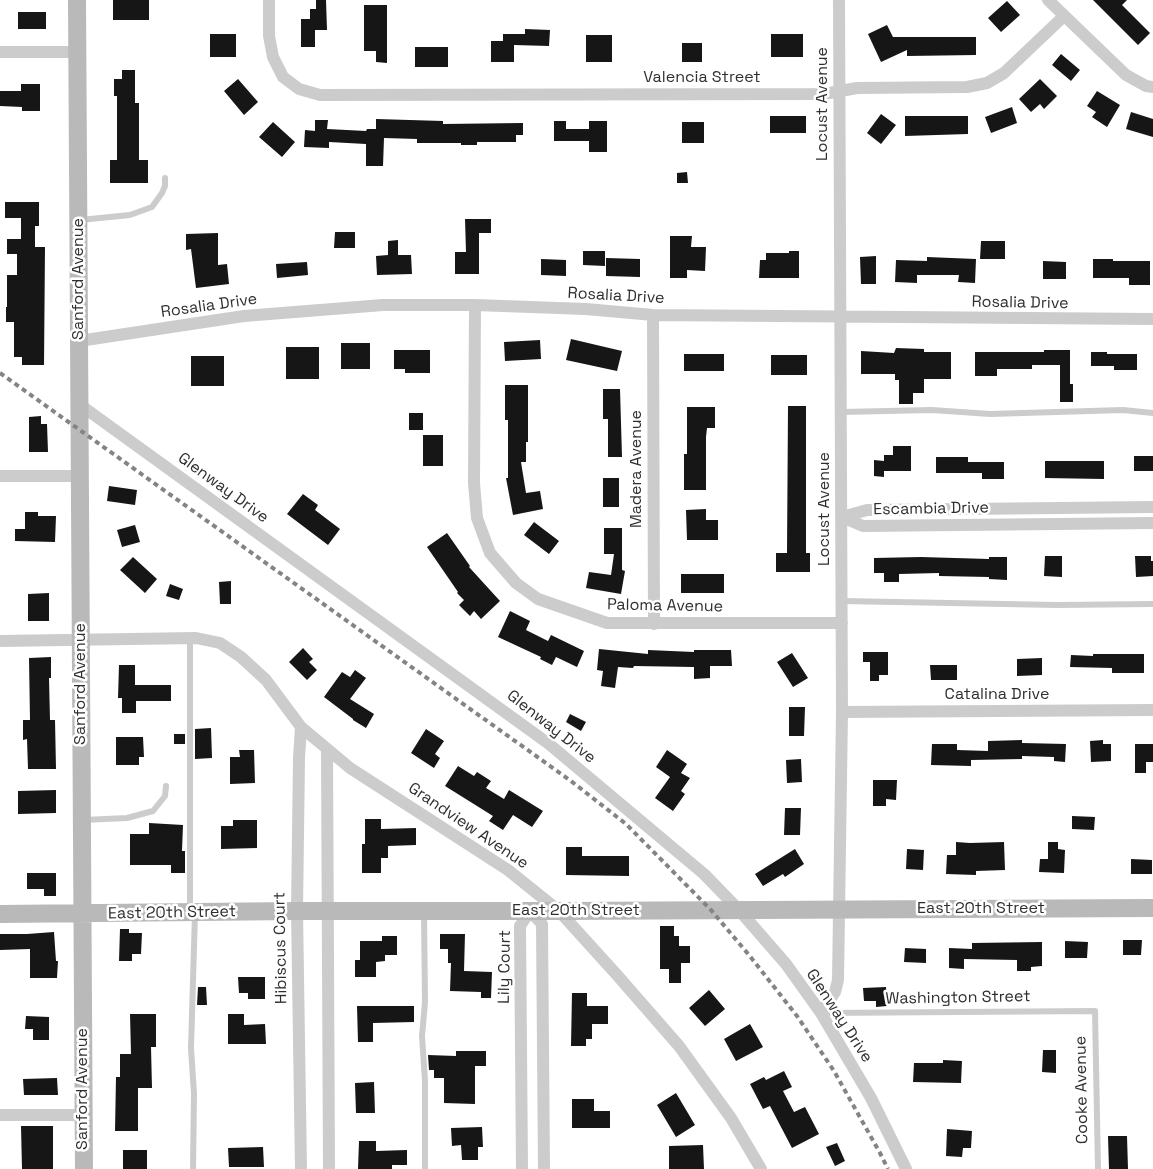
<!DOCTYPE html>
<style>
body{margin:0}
canvas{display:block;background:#fff}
</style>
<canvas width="1153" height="1169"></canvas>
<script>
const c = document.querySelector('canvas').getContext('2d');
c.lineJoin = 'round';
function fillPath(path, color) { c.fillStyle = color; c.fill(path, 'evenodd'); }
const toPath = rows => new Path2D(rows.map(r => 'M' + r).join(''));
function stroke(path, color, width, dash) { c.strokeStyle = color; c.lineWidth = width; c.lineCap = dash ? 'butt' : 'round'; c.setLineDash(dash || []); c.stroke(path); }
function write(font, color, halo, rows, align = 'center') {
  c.font = font + ' "Space Grotesk",sans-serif'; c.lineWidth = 5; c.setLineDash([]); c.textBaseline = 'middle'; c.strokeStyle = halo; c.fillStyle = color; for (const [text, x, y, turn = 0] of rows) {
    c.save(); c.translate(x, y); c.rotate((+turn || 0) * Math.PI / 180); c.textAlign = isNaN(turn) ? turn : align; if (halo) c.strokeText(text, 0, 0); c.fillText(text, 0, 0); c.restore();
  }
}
const building = toPath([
 [113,0,149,0,149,20,113,20],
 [316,0,326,0,327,30,315,30,315,47,301,47,301,19,310,19,310,9,316,9],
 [1093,0,1127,0,1122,5,1150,33,1138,45],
 [1007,1,1020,15,1001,32,988,18],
 [364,5,387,5,387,63,376,62,376,51,364,51],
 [18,12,46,12,46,29,18,29],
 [887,25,893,37,976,37,976,55,907,56,907,50,881,62,868,34],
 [525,29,550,30,549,46,514,45,514,62,491,62,491,41,503,41,503,34,525,34],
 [210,34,236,34,236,57,210,57],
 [771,34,803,34,803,57,771,57],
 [586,35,612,35,612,62,586,62],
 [682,43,702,43,702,62,682,62],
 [415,47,448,47,448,67,415,67],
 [1061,54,1080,70,1071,81,1052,65],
 [122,70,135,70,135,103,139,103,139,160,148,160,148,183,110,183,110,160,117,160,117,96,114,96,114,79,122,79],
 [238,79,258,102,244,115,224,91],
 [1040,79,1057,96,1044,109,1040,104,1031,112,1019,99],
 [21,84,40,84,40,111,22,111,22,107,0,106,0,91,21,91],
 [1097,91,1120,105,1107,127,1092,117,1096,112,1087,106],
 [1012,107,1017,123,991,133,985,117],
 [1131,112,1153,119,1153,137,1126,129],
 [881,114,896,125,881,144,867,133],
 [770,116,806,116,806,133,770,133],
 [905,116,968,116,968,134,905,136],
 [376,119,443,121,443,124,523,123,523,135,516,135,516,142,477,142,477,145,461,145,461,143,417,143,417,139,384,138,383,166,366,166,366,144,329,142,329,148,304,147,305,130,315,131,315,120,328,120,327,129,366,131,367,129,376,129],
 [554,121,566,121,566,129,589,129,589,121,607,121,607,152,589,152,589,141,554,141],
 [273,122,295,142,282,157,259,137],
 [682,122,704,122,704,143,682,143],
 [687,172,688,183,677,183,677,173],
 [5,202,39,202,39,226,35,226,35,247,45,247,44,365,22,365,22,357,14,357,14,322,6,322,6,307,7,307,7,275,17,275,17,254,7,254,7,239,21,239,21,218,5,218],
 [465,219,491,219,491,233,479,233,479,274,455,274,455,252,466,252],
 [335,232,355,232,355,248,334,248],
 [218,233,218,265,227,264,229,284,196,288,191,249,186,250,186,234],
 [670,236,692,236,691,247,706,247,705,271,687,270,687,278,670,278],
 [398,240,398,255,411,255,412,274,377,275,376,256,388,255,388,241],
 [981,241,1005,241,1005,259,980,259],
 [583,251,605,251,605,266,583,265],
 [789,251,799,251,799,278,759,278,760,260,766,260,766,253,789,253],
 [876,256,876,284,861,284,860,257],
 [927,257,976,259,975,283,958,282,959,275,917,275,917,283,895,282,896,260,927,261],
 [606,258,640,259,640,277,606,276],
 [541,259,566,260,566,276,541,275],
 [1093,259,1113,259,1113,261,1150,261,1150,285,1129,285,1129,278,1093,278],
 [1043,261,1066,262,1066,279,1043,279],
 [307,262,308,275,277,278,276,264],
 [571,339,622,351,617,371,566,360],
 [540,340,541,359,505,361,504,342],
 [341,343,370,343,370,369,341,369],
 [286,347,319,347,319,379,286,379],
 [896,348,924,349,924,352,951,352,951,379,924,379,924,393,913,393,913,404,899,404,899,380,895,380,895,374,861,374,861,351,894,353],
 [394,350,430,350,430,373,405,373,405,369,394,369],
 [1044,350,1070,350,1070,384,1073,384,1073,402,1060,402,1060,365,1032,365,1032,369,997,369,997,376,975,376,975,352,1044,352],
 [1091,352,1107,352,1107,354,1137,354,1137,370,1114,370,1114,366,1091,366],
 [684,354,724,354,724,371,684,371],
 [771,355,807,355,807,375,771,375],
 [191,356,224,356,224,386,191,386],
 [505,385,528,385,528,442,526,442,526,462,521,462,526,493,540,491,543,509,513,515,506,478,508,478,508,420,505,420],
 [603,389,620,389,622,457,608,457,608,419,603,419],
 [788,406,806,406,806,553,810,553,810,572,776,572,776,553,787,553],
 [687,407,715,407,715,428,707,428,706,437,706,490,684,490,684,454,687,454],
 [409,413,423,413,423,430,409,430],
 [41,416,41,424,47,424,48,452,29,452,29,417],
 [423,435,443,435,443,466,423,466],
 [893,446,911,446,911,471,884,471,884,477,874,476,874,460,884,461,884,455,893,455],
 [1134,456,1153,456,1153,471,1134,471],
 [936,457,968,457,968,462,1004,462,1004,479,982,479,982,473,936,473],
 [1045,461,1104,461,1104,479,1045,478],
 [603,478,619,478,619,507,603,507],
 [109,486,137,490,135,505,107,501],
 [303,494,318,505,315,510,340,529,328,545,287,514],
 [706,509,706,520,718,520,718,540,687,540,686,510],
 [25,512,38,512,38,516,56,516,55,542,15,541,15,529,25,529],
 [534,522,559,541,549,554,524,535],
 [135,525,140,542,122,547,117,530],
 [604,528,622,528,622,570,625,571,621,594,586,588,589,572,611,575,614,554,604,554],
 [447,533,470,566,469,567,500,601,481,619,474,611,470,616,459,605,464,600,457,593,458,592,427,547],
 [1045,556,1062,556,1062,577,1044,576],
 [1135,556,1151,556,1151,561,1153,561,1153,576,1136,577],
 [133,557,157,579,145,593,120,570],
 [921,557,989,559,989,557,1007,557,1007,580,989,579,989,577,939,576,939,573,899,574,899,582,884,582,884,573,874,573,874,558],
 [681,574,724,574,724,593,681,593],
 [231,581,231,604,220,604,219,582],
 [170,584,183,589,179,600,166,596],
 [49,593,49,621,28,621,28,594],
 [510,611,530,621,526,630,548,641,551,635,584,651,577,667,556,657,552,665,540,659,541,657,498,637],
 [303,648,313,659,309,662,317,670,307,680,289,662],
 [599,649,648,654,648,650,694,652,694,650,731,650,732,666,710,666,710,678,694,679,694,667,634,666,633,668,618,667,615,688,601,686,603,671,597,670],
 [863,652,888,652,888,675,879,675,879,681,870,681,870,662,863,662],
 [792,653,808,678,793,687,777,662],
 [1093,654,1144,654,1144,673,1112,673,1112,668,1070,667,1071,655,1093,656],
 [51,657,51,678,49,678,50,720,55,720,56,769,28,769,27,739,23,740,23,720,30,720,29,658],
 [1042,658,1042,675,1017,676,1017,659],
 [119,665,135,665,135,685,171,685,171,701,136,701,136,713,122,713,122,698,118,698],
 [930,665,957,665,957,680,931,680],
 [355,670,366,678,350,699,374,714,366,728,353,720,353,719,324,697,342,672,350,677],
 [789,707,805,707,804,736,789,736],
 [570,714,586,722,581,731,566,722],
 [211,728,212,758,195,759,195,729],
 [426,729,444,741,435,754,440,758,434,768,411,753],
 [174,734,185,734,185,744,174,744],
 [116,737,143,737,144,757,139,757,139,765,116,765],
 [1022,740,1022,743,1066,744,1065,762,1054,761,1054,757,1022,756,1022,759,971,760,971,766,931,765,932,744,957,744,957,750,988,751,988,741],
 [1103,740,1103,744,1111,744,1111,761,1091,762,1090,741],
 [1135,744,1153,744,1153,762,1146,762,1146,773,1135,773],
 [239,750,254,750,255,783,230,784,230,757,240,757],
 [667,750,687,764,681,773,690,778,681,791,685,794,673,811,655,798,670,777,656,767],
 [801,759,802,782,787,783,786,760],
 [458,766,474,776,477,772,491,781,486,788,504,799,509,790,543,811,532,827,513,815,503,830,489,821,493,816,445,786],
 [873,780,897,780,896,800,886,799,886,806,873,806],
 [56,790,56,813,18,814,18,791],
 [785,808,801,808,800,835,784,835],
 [1072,816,1095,817,1094,830,1072,829],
 [365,819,381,819,381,829,416,828,416,845,388,846,388,858,381,858,381,873,362,873,362,844,365,844],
 [233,820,257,820,257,848,221,849,221,826,233,826],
 [149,823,183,825,182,851,185,851,185,873,171,873,171,865,130,865,130,834,149,834],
 [956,842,970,843,1004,842,1005,870,976,871,976,875,946,874,947,855,956,855],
 [1048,842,1058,842,1058,849,1065,850,1064,873,1039,872,1040,859,1048,859],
 [566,847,582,847,582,856,629,856,629,876,566,875],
 [795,849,804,864,785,877,783,874,763,886,755,874],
 [907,849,924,850,923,870,906,869],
 [1131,859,1152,860,1152,874,1131,874],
 [27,873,56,873,56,896,44,896,44,889,27,889],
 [660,926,674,926,674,936,679,936,679,946,690,946,690,963,681,963,681,983,669,983,669,969,660,969],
 [120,929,129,929,129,933,142,933,141,954,132,954,132,961,119,961],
 [54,932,56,961,58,961,57,978,30,978,30,949,0,950,0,934,27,934],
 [440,934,465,934,464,971,492,972,491,998,481,998,481,992,450,991,451,963,448,963,448,949,440,949],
 [382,936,397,936,397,955,385,955,385,961,376,962,376,977,355,977,355,960,360,960,360,941,382,941],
 [1123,940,1142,940,1141,955,1123,955],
 [1065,941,1088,942,1087,958,1065,958],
 [1042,942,1042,966,1031,967,1031,971,1017,971,1017,960,964,959,964,969,949,968,949,948,972,949,972,943],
 [905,948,926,949,926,963,904,962],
 [238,977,265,977,265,999,248,999,248,993,239,993],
 [198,987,206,987,207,1005,197,1005],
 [886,987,887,1006,876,1007,876,1001,864,1001,863,988],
 [709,990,725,1009,705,1026,689,1008],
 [572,993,587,993,587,1006,608,1006,608,1024,592,1024,592,1039,586,1039,586,1046,571,1046],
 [357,1006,414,1006,414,1022,373,1023,373,1042,358,1042],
 [130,1014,156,1014,156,1047,151,1047,152,1088,138,1088,138,1131,115,1131,116,1077,120,1077,120,1054,131,1054],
 [228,1014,244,1014,244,1025,265,1024,266,1044,228,1044],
 [26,1016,49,1017,49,1040,33,1040,33,1029,25,1029],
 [750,1024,763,1047,736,1061,724,1039],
 [1043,1050,1056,1050,1056,1073,1042,1072],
 [456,1051,486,1051,486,1066,475,1066,475,1104,444,1103,444,1078,434,1078,434,1070,429,1070,428,1055,456,1056],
 [943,1060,962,1061,961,1083,913,1082,914,1063,943,1063],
 [784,1071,792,1087,783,1091,794,1112,805,1107,819,1134,792,1148,770,1106,763,1109,750,1084,764,1077,766,1080],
 [57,1078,58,1095,24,1095,23,1079],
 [374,1082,375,1113,356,1113,355,1083],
 [676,1093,695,1125,676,1137,657,1105],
 [572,1099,594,1099,594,1111,610,1111,610,1128,572,1128],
 [21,1126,53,1126,53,1169,22,1169],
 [482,1127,483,1147,478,1147,478,1160,462,1160,461,1145,452,1146,451,1128],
 [947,1129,972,1131,971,1148,963,1148,962,1157,946,1156],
 [1108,1136,1127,1136,1128,1169,1109,1169],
 [359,1141,376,1141,376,1151,407,1150,407,1165,392,1165,392,1169,358,1169],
 [837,1143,845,1161,835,1166,826,1147],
 [703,1145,704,1169,669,1169,669,1146],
 [263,1147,264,1167,229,1167,228,1148],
 [123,1150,147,1150,147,1169,123,1169]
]);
const lane = toPath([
 [80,220,130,215,152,207,162,193,165,186,165,178],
 [841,412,932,410,990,414,1123,410,1153,413],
 [842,601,1057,605,1153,604],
 [83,820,127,818,153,811,165,796,166,786],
 [190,911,190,638],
 [424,912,425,1002,422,1036,425,1081,425,1169],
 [822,1013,1095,1011,1098,1169],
 [193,1169,194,1094,191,1048,195,913]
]);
const street = toPath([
 [269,0,269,36,273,57,283,77,299,89,320,95,824,94,857,88,967,87,987,83,1004,73,1064,16],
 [1048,0,1126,75,1146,86,1153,87],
 [0,52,77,52],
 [475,305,474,483,477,518,490,553,516,583,538,599,607,623,842,623],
 [653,315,654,624],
 [79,341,244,316,383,305,475,305,586,309,653,315,1153,319],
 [79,404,549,744,704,874,739,910,786,964,821,1013,871,1098,906,1169],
 [0,476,80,476],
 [842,517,863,526,1153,523],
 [842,517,867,510,1153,507],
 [0,641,196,638,220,643,241,657,266,680,301,727,350,768,508,870,559,911,617,975,679,1046,731,1118,761,1169],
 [842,712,1153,710],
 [327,749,329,1169],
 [821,1013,835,992,838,980,842,712,839,0],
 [0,1115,84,1115],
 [301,1169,297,911,299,758,301,727],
 [522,1169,520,926,530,911,542,924,544,1169]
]);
const secondary = toPath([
 [77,0,84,1169],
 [0,914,297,911,559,911,1153,908]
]);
const rail = toPath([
 [0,373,571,781,626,824,711,910,749,955,797,1016,834,1071,880,1153,888,1169]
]);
const streetNames = [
 ["Valencia Street",702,78],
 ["Locust Avenue",823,104,-90],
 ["Sanford Avenue",79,279,-90],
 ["Rosalia Drive",616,296,3],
 ["Rosalia Drive",1020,303,1],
 ["Rosalia Drive",209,306,-8],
 ["Madera Avenue",637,469,-90],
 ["Glenway Drive",223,488,36],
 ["Locust Avenue",825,509,-90],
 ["Escambia Drive",931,509,-1],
 ["Paloma Avenue",665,606,1],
 ["Sanford Avenue",81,684,-90],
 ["Catalina Drive",997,695],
 ["Glenway Drive",551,727,38],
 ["Grandview Avenue",468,826,34],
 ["East 20th Street",981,909],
 ["East 20th Street",576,911],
 ["East 20th Street",172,913,-1],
 ["Hibiscus Court",281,948,-91],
 ["Lily Court",505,967,-89],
 ["Washington Street",958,998,-1],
 ["Glenway Drive",839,1016,57],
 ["Sanford Avenue",83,1089,-90],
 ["Cooke Avenue",1082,1090,-91]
];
fillPath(building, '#161616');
stroke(lane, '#ccc', 6);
stroke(street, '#ccc', 12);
stroke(secondary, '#b9b9b9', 18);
stroke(rail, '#848484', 4, [5, 4]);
write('16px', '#2f2f2f', '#fff', streetNames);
</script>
